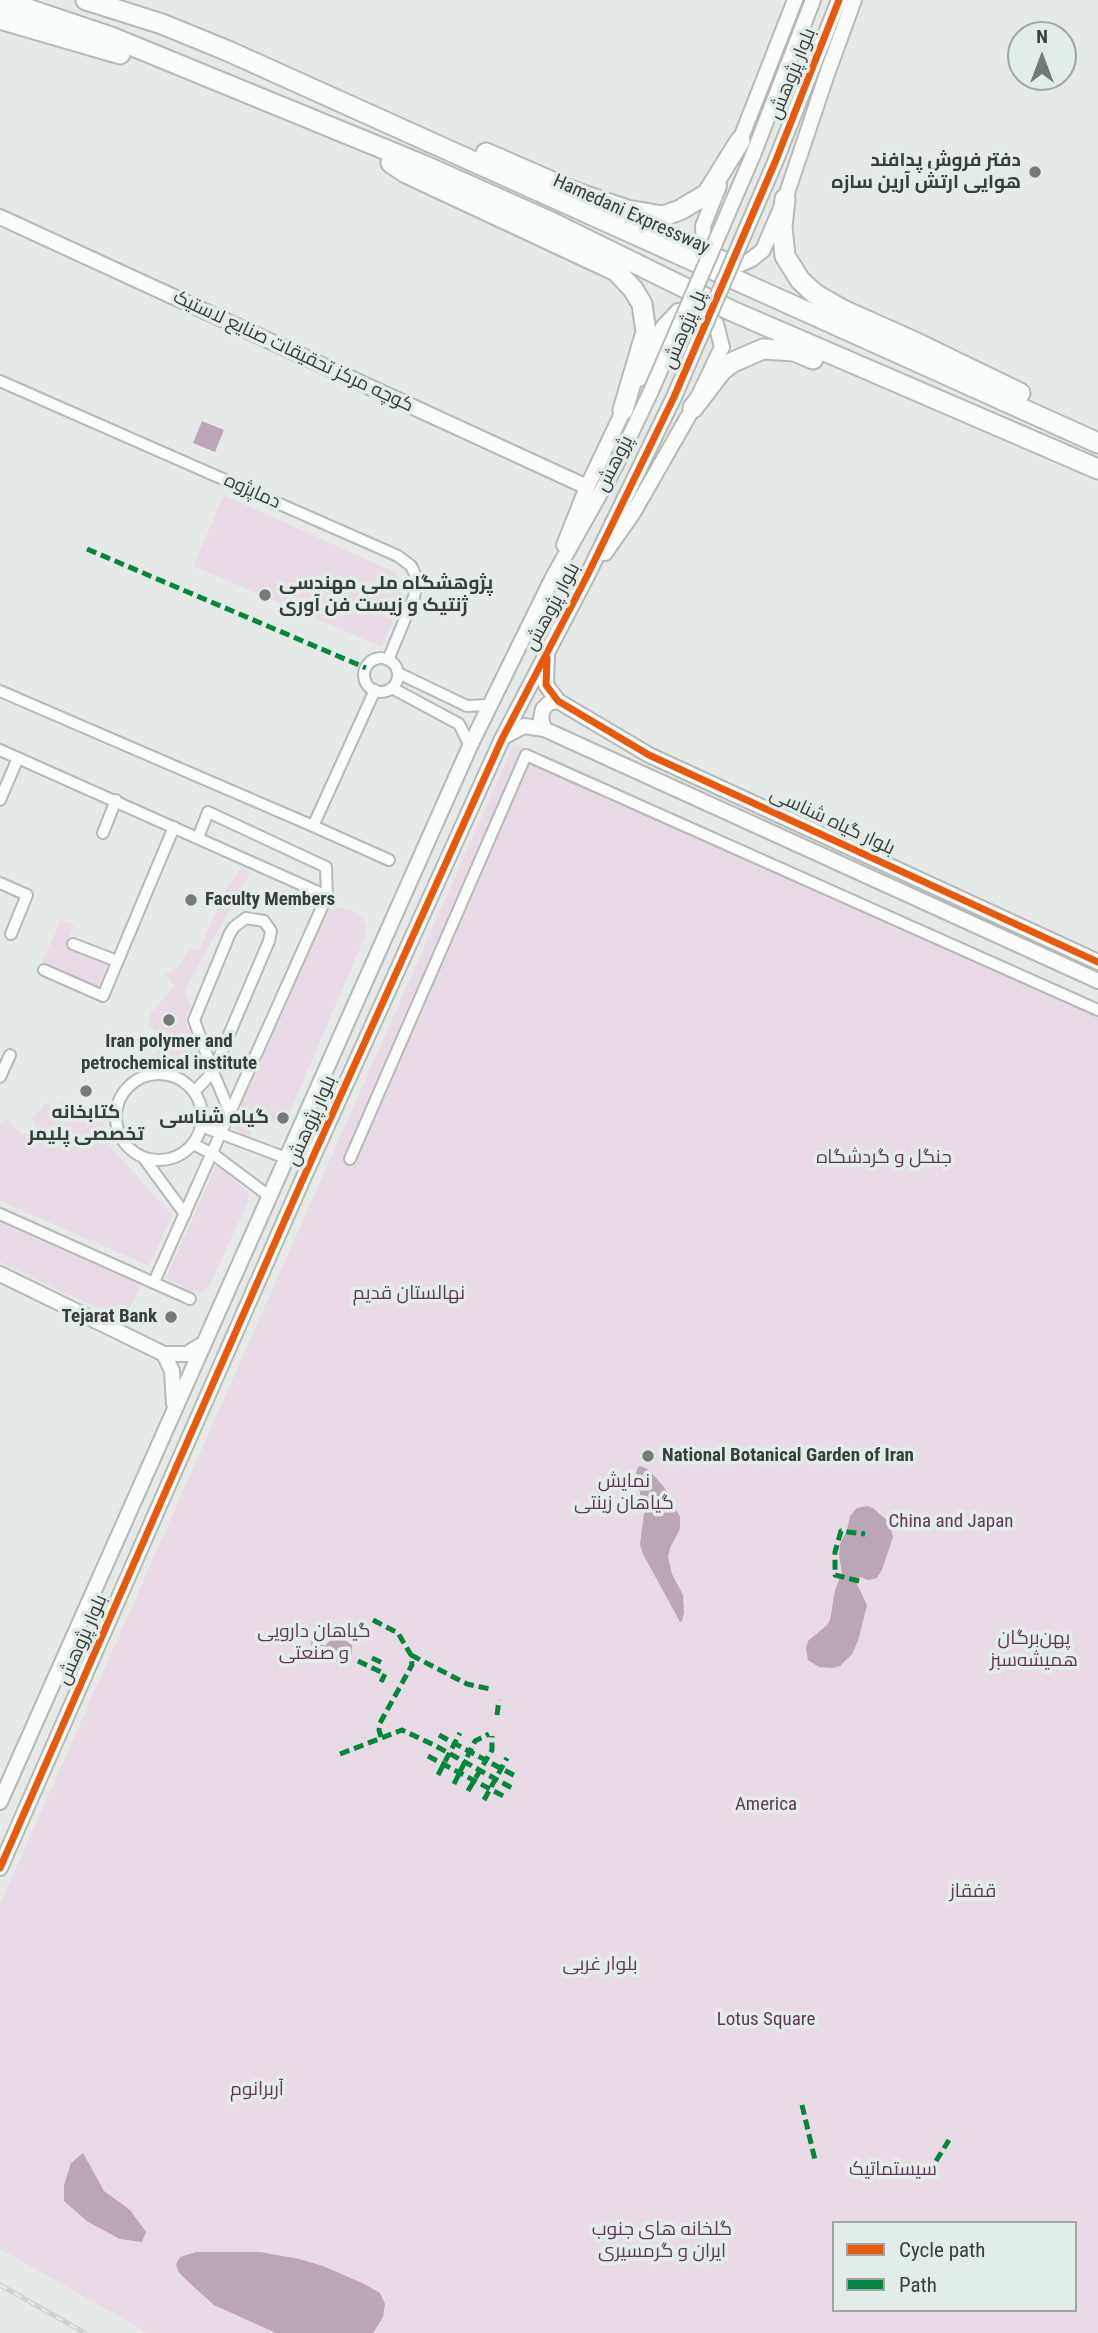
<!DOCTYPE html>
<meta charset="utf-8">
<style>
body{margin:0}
#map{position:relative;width:1098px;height:2333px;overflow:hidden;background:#e5eae8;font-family:"Roboto Condensed",sans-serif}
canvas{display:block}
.legend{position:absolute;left:832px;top:2221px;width:245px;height:91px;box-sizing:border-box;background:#e2ede9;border:2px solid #9ea7a4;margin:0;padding:9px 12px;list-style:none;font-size:21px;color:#393d3c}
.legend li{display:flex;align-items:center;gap:14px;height:35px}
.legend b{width:35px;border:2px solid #9ea7a4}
.north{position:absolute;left:1007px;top:21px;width:70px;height:70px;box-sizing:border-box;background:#e2ede9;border:2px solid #9ea7a4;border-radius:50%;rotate:0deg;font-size:19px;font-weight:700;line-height:28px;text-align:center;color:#393d3c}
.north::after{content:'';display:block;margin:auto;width:24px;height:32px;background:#757a78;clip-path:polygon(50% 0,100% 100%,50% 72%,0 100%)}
</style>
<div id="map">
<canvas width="1098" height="2333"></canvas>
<ul class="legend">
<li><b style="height:9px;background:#e8590c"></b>Cycle path</li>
<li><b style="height:9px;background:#00873e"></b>Path</li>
</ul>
<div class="north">N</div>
</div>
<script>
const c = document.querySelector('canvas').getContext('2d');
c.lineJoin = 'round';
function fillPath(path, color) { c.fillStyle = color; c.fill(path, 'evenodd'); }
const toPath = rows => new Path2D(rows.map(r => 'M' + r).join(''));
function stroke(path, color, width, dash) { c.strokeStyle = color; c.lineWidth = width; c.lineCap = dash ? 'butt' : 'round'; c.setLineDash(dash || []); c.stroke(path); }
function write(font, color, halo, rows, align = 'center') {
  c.font = font + ' "Roboto Condensed",Cairo,sans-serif'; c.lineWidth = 7; c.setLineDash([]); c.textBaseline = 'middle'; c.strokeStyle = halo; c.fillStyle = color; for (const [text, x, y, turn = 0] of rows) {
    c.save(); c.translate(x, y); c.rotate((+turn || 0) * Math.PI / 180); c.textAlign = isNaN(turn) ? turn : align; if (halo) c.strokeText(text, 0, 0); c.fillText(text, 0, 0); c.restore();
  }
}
const green = toPath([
 [224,495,394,572,401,579,404,590,400,603,382,647,193,566],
 [514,744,558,760,1098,1008,1098,2333,148,2333,0,2249,0,1904],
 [834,2223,1075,2223,1075,2310,834,2310],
 [241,868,250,873,185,990,191,1006,185,1017,187,1026,200,1059,200,1067,192,1070,161,1061,141,1065,167,1044,149,1025,151,1013,175,985,165,975,178,967,190,948,199,950,227,888],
 [339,907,351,910,362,917,366,926,365,936,286,1121,280,1119,273,1123,256,1124,248,1138,237,1134,233,1124,320,926,327,912],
 [61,920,74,925,66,946,107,965,98,987,41,964],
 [109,1099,104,1111,105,1141,172,1215,149,1266,0,1201,0,1125,7,1119,22,1135,36,1127,32,1117,47,1103,55,1109,63,1100,84,1117],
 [221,1164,232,1172,231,1178,248,1192,249,1200,208,1288,202,1292,191,1291,166,1278,216,1166],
 [0,1222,141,1285,124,1320,0,1262]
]);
const water = toPath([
 [202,421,224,430,215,452,193,443],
 [641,1466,649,1470,664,1487,680,1517,680,1529,670,1548,668,1557,672,1574,683,1595,684,1613,682,1621,680,1622,643,1554,640,1545,644,1513,638,1483,642,1480,636,1473,638,1467],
 [867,1506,873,1508,889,1522,893,1537,882,1570,877,1578,868,1580,860,1577,855,1580,867,1605,858,1641,852,1654,840,1666,832,1668,819,1667,808,1660,806,1648,808,1641,826,1626,830,1620,835,1590,842,1573,839,1555,840,1544,847,1530,850,1516,857,1508],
 [312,1638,317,1643,325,1646,332,1638,343,1639,352,1645,352,1654,343,1663,330,1661,318,1655,314,1649,311,1644],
 [83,2153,104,2191,130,2210,146,2232,142,2242,120,2239,88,2222,64,2201,64,2185,71,2163],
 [196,2252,260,2252,299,2259,323,2266,362,2283,380,2293,385,2304,383,2317,373,2333,276,2333,214,2305,184,2278,178,2271,176,2264,180,2257]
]);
const street = toPath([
 [0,381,398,556,411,566,417,578,416,587,414,597,388,660],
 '364 675a17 17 0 1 1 34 0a17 17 0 1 1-34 0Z',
 [398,673,467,706,489,705],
 [392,688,459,724,470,746],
 [0,691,313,826,375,690],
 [0,750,327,896,154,1282],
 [0,800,18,758],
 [313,826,389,860],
 [103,833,116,800],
 [198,838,208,812,326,867,327,896],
 [0,883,27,895,11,934],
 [246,918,264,921,271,931,269,941,213,1072,194,1020,230,933,234,927,246,918],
 [73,944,117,961],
 [44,970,103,996,174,827],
 '116 1117a43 43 0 1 1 86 0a43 43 0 1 1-86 0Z',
 [0,1077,10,1055],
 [194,1092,213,1072,230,1113],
 [201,1126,286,1158],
 [193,1144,213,1154,269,1196],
 [143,1157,185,1214],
 [350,1159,526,755,1098,1010],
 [0,1214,190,1299]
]);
const secondary = toPath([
 [737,148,795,0],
 [753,155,813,0],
 [776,160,839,0],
 [719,186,703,226,704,245,716,256,739,265,752,259,763,250,785,199,827,74,854,0],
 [0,217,587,487],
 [564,545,587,487,627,403],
 [605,553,633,513,693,408,722,347,716,324,693,310,678,311,663,327,639,379],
 [547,656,546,685,558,701,649,755,1098,962],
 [544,729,541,718,543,709,549,703,558,701],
 [503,737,524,726,544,729,1098,981],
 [0,1274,164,1354,187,1354,203,1344],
 [164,1354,172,1371,174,1404],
 [0,1802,470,746,552,579,617,463,652,389],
 [0,1868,302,1181,502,739,587,576,674,397]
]);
const highway = toPath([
 [1,0,111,37,423,165,553,223,732,311,1098,469],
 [86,0,162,24,228,51,1098,443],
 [0,19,120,54],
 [486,153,580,194,627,210,663,216,680,210,707,194,740,141],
 [391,163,406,173,616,271,633,289,642,304,646,332,623,410],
 [785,199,782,227,785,256,800,280,815,294,843,310,919,344,1020,393],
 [693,408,722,370,733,362,763,349,794,351,813,359]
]);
const rail = toPath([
 [0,2285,85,2333]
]);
const secondaryBridge = toPath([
 [652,389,753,155],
 [674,397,776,160]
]);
const quiet = toPath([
 [87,549,366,668],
 [859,1581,835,1575,835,1552,841,1531,865,1534],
 [373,1620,398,1633,411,1655,412,1665,380,1723,379,1730,381,1737],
 [411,1655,467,1684,490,1689],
 [372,1658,385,1664],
 [358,1661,385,1674,381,1682],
 [497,1715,499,1700],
 [439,1735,517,1777],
 [340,1754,402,1730,434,1745,512,1788],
 [428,1756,507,1798],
 [438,1775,460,1733],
 [454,1784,475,1741,489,1734],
 [468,1791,492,1750,492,1736],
 [484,1800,507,1758],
 [802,2105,815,2160],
 [936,2161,949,2140]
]);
const cycleway = toPath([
 [547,658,546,685,558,701,649,755,1098,962],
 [0,1868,302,1181,502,739,587,576,674,397,776,160,839,0]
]);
const markers = [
 [1035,172,7,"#757a78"],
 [265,595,7,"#757a78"],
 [191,900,7,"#757a78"],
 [169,1020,7,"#757a78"],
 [86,1091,7,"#757a78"],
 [283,1118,7,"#757a78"],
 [171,1317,7,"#757a78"],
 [648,1456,7,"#757a78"]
];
const streetNames = [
 ["بلوار پژوهش",793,74,-68],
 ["Hamedani Expressway",631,215,24],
 ["پل پژوهش",685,330,-67],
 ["کوچه مرکز تحقیقات صنایع لاستیک",293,352,25],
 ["پژوهش",615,464,-63],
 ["دماپژوه",252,492,24],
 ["بلوار پژوهش",553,607,-62],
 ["بلوار گیاه شناسی",832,822,25],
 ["بلوار پژوهش",312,1121,-66],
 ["بلوار پژوهش",83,1640,-66]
];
const poiNames = [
 ["دفتر فروش پدافند",1021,161],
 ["هوایی ارتش آرین سازه",1021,183],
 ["پژوهشگاه ملی مهندسی",279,584,"left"],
 ["ژنتیک و زیست فن آوری",279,606,"left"],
 ["Faculty Members",205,900,"left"],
 ["Iran polymer and",169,1042,"center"],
 ["petrochemical institute",169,1064,"center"],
 ["کتابخانه",86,1113,"center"],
 ["تخصصی پلیمر",86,1135,"center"],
 ["گیاه شناسی",269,1118],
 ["Tejarat Bank",157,1317],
 ["National Botanical Garden of Iran",662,1456,"left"]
];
const parkNames = [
 ["جنگل و گردشگاه",884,1158],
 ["نهالستان قدیم",409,1294],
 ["نمایش",624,1482],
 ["گیاهان زینتی",624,1504],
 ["China and Japan",951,1522],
 ["گیاهان دارویی",314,1632],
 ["و صنعتی",314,1654],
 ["پهن‌برگان",1034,1639],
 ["همیشه‌سبز",1034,1661],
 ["America",766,1805],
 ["قفقاز",973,1892],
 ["بلوار غربی",600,1965],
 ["Lotus Square",766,2020],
 ["آربرانوم",257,2090],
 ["سیستماتیک",893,2170],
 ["گلخانه های جنوب",662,2230],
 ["ایران و گرمسیری",662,2252]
];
fillPath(green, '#e9dbe6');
fillPath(water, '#bba6b5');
stroke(street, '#b5b9b8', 14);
stroke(secondary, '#b5b9b8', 18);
stroke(highway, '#b5b9b8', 23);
stroke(street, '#fbfcfc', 10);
stroke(secondary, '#fbfcfc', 14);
stroke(highway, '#fbfcfc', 19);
stroke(rail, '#d0d1d1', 5);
stroke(rail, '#e2ede9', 2.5, [8]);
stroke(secondaryBridge, '#b5b9b8', 18, []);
stroke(secondaryBridge, '#fbfcfc', 14);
stroke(quiet, '#00873e', 5, [10, 5]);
stroke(cycleway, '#e8590c', 7);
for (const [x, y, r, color] of markers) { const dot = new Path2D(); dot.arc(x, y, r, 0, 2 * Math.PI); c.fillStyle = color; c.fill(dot); stroke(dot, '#e2ede9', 2.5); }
write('19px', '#393d3c', '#e2ede9', streetNames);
write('bold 19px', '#393d3c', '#e2ede9', poiNames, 'right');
write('19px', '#633757', '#e2ede9', parkNames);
</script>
